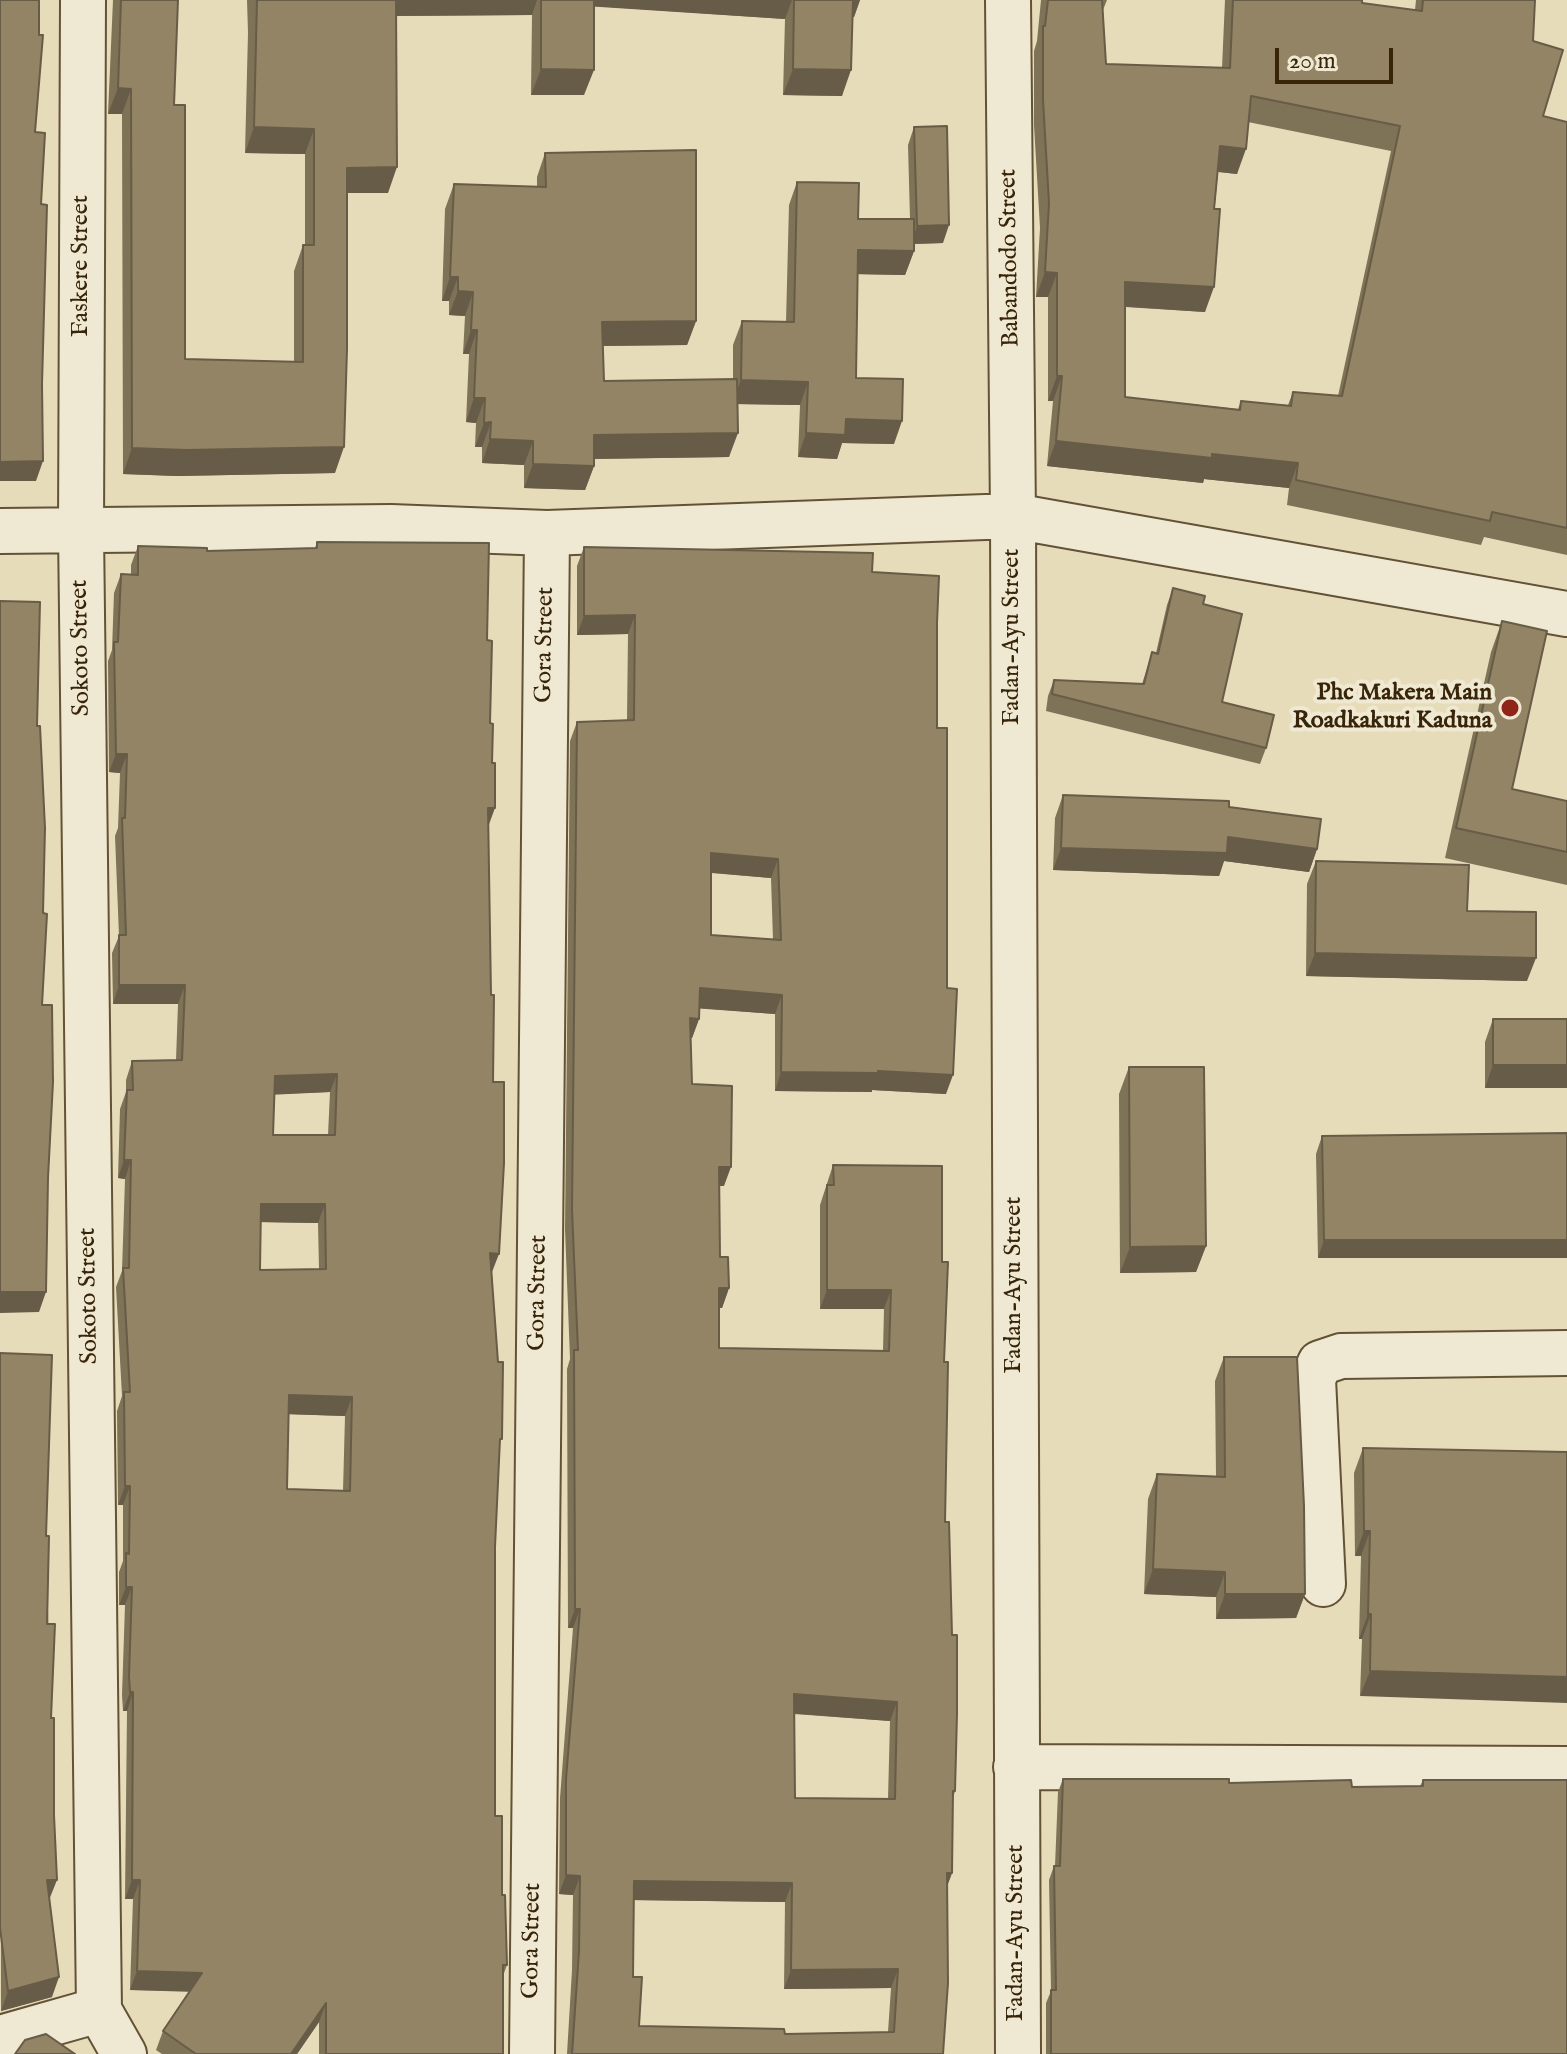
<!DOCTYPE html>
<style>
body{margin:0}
#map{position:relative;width:1567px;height:2054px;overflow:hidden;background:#e7dcba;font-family:"IM FELL English",serif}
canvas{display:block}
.scale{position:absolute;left:1275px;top:48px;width:118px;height:36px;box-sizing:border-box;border:4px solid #372409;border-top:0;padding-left:10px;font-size:24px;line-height:28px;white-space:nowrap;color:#372409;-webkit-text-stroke:6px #efe8d2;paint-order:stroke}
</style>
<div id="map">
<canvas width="1567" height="2054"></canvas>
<div class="scale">20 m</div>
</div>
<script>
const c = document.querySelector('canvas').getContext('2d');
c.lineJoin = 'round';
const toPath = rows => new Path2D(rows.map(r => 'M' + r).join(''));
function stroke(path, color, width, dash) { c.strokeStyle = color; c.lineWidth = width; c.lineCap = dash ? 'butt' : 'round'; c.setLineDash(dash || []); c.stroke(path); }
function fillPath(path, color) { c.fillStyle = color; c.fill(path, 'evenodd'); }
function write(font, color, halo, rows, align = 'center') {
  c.font = font + ' "IM FELL English",serif'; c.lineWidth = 8; c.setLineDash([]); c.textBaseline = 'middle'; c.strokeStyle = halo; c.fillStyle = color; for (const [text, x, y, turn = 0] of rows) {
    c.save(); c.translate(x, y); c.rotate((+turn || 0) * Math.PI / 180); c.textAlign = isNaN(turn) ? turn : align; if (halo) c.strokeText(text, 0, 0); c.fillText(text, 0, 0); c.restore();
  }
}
const minor = toPath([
 [83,0,81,531,99,2010,124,2054],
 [1008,0,1013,516,1018,2054],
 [0,531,391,527,547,533,1013,516,1567,614],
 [1323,1584,1313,1379,1320,1363,1341,1356,1567,1353],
 [1016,1767,1567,1769],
 [0,2038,99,2010],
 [532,2054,547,533]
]);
const wall = toPath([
 [113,0,178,0,174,105,185,359,294,362,294,271,303,245,305,245,305,154,245,153,248,33,247,0,860,0,854,17,852,17,842,96,783,95,785,19,594,6,584,95,531,95,532,15,396,16,388,193,347,193,335,473,177,476,123,474,122,114,108,114],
 [1041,0,1107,0,1103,10,1106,64,1222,68,1225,0,1362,0,1362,3,1415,10,1416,0,1535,0,1533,41,1543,116,1567,122,1567,555,1484,537,1481,545,1287,505,1289,488,1204,479,1203,483,1047,466,1053,401,1048,401,1048,297,1036,297,1040,228,1034,125,1034,51,1037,41],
 [1248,122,1391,151,1338,396,1293,392,1288,405,1241,401,1238,409,1125,397,1125,307,1205,312,1218,172,1237,174],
 [914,127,943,243,914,244,914,251,905,275,857,274,856,378,894,444,842,443,837,459,798,457,800,405,738,404,729,457,594,459,594,466,585,490,524,488,524,465,482,463,482,447,475,447,476,423,466,422,469,354,463,354,465,316,449,315,449,301,442,301,445,209,454,184,537,187,537,177,545,153,696,321,687,345,603,346,604,381,733,379,733,345,742,321,786,322,789,205,797,182,858,219,910,219,908,145],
 [317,542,487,640,492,1272,499,1446,495,1547,495,1816,507,1965,503,1976,503,2054,319,2054,319,2022,297,2054,162,2054,156,2050,163,2031,190,1991,130,1990,133,1899,125,1899,127,1711,123,1711,122,1695,125,1605,119,1605,119,1572,123,1561,123,1505,118,1505,117,1411,122,1396,116,1287,122,1271,125,1179,118,1178,120,1109,126,1092,126,1080,132,1061,176,1060,178,1004,113,1004,112,953,119,936,115,836,118,828,120,773,109,772,108,661,112,650,114,593,121,574,131,575,131,565,138,546,207,551,315,548],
 [330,1092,328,1135,273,1135,274,1094],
 [261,1222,318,1223,319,1269,260,1270],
 [288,1414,345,1416,343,1491,287,1489],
 [584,547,872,572,937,623,937,728,946,1094,872,1090,872,1092,775,1091,775,1014,699,1008,699,1019,692,1038,691,1038,692,1084,724,1186,719,1186,720,1257,729,1288,722,1308,719,1308,719,1348,883,1351,884,1309,820,1309,820,1205,833,1165,942,1262,945,1522,955,1791,953,1798,952,1873,947,1886,943,2054,567,2054,572,1970,573,1895,559,1894,560,1798,573,1628,568,1628,567,1369,570,1359,565,1229,570,741,577,722,627,720,628,634,577,635,577,566],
 [711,873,771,878,773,940,711,935],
 [794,1714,890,1721,888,1799,795,1798],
 [634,1900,785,1902,784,1989,891,1988,888,2032,785,2034,639,2026,633,1977],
 [1173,588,1203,604,1222,702,1266,748,1260,764,1046,711,1048,696,1054,680,1142,684,1152,652,1156,653,1167,605],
 [1502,621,1512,789,1567,801,1567,885,1445,858,1491,652],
 [1063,795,1229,807,1317,849,1309,872,1224,861,1219,876,1053,870,1055,818],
 [1316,861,1467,911,1527,981,1306,976,1307,884],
 [1493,1019,1567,1019,1485,1088,1485,1042],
 [1129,1067,1206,1246,1196,1272,1120,1273,1119,1094],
 [1567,1133,1318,1258,1316,1154,1322,1136],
 [0,1353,46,1536,51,1718,50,1899,52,1997,1,2011],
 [1224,1357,1305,1594,1296,1618,1216,1619,1216,1597,1144,1594,1148,1499,1157,1474,1216,1476,1215,1381],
 [1363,1448,1567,1452,1360,1696,1362,1639,1359,1639,1361,1556,1355,1556,1354,1473],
 [1063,1779,1352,1787,1420,1786,1423,1780,1567,2054,1046,2054,1046,2003,1051,1991,1049,1880,1054,1866,1055,1866,1058,1792]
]);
const shadedWall = toPath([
 [392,0,537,0,532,15,387,16],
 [587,0,792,0,785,19,585,6],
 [849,0,860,0,854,17,843,16],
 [541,69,594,70,584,95,531,95],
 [793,69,851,70,842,96,783,95],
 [118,88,131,89,122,114,108,114],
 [254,127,314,129,305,154,245,153],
 [1220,146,1246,149,1237,174,1211,171],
 [397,167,388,193,338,193,347,168],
 [949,225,943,243,911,244,917,226],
 [858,250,914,251,905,275,849,274],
 [1045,272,1057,273,1048,297,1036,297],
 [450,277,458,277,449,301,442,301],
 [1125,282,1214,287,1205,312,1116,306],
 [458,291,473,292,465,316,449,315],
 [696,321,687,345,593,346,602,322],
 [471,330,477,330,469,354,463,354],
 [1057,376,1062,376,1053,401,1048,401],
 [741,380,808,382,800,405,732,404],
 [474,398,485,398,476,423,466,422],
 [846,419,902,421,894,444,842,443,837,459,798,457,806,433],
 [491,422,482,447,475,447,484,423],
 [738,433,729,457,585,459,594,435],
 [490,439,533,441,524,465,482,463],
 [1056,441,1212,454,1298,463,1289,488,1204,479,1203,483,1047,466],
 [344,447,335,473,177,476,123,474,132,448],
 [43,461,36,481,0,481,0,462],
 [533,464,594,466,585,490,524,488],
 [635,615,628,634,577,635,584,616],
 [116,754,127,754,120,773,109,772],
 [488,808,495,808,488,827],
 [1228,837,1317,849,1309,872,1224,861,1219,876,1053,870,1061,848],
 [711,853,778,859,771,878,704,872],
 [1315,953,1536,958,1527,981,1306,976],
 [119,985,185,985,178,1004,113,1004],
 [700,988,782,995,775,1014,693,1008],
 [690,1018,699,1019,692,1038,684,1037],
 [1493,1065,1567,1065,1567,1088,1485,1088],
 [878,1071,953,1075,946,1094,872,1090,872,1092,775,1091,781,1072],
 [337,1074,330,1092,268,1095,275,1076],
 [124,1160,131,1160,125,1179,118,1178],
 [719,1167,731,1167,724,1186,712,1186],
 [261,1204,325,1204,318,1223,254,1222],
 [1324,1240,1567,1240,1567,1258,1318,1258],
 [1206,1246,1196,1272,1120,1273,1130,1247],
 [490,1253,499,1254,492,1272],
 [719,1288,729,1288,722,1308,712,1307],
 [827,1290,891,1290,884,1309,820,1309],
 [0,1292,46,1292,39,1312,0,1313],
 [289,1395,352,1397,345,1416,282,1414],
 [125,1486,130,1486,123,1505,118,1505],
 [1364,1531,1370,1531,1361,1556,1355,1556],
 [1153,1569,1225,1572,1216,1597,1144,1594],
 [126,1587,132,1587,125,1605,119,1605],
 [1225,1594,1305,1594,1296,1618,1216,1619],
 [575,1609,580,1609,573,1628,568,1628],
 [1368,1614,1371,1614,1362,1639,1359,1639],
 [1370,1671,1567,1677,1567,1703,1360,1696],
 [130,1692,133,1692,127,1711,123,1711],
 [794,1694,897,1702,890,1721,787,1713],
 [947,1873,952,1873,945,1892],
 [566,1875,580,1876,573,1895,559,1894],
 [47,1880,57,1880,49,1900],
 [132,1880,140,1880,133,1899,125,1899],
 [634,1881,792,1883,785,1902,627,1900],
 [898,1969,891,1988,784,1989,791,1970],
 [137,1971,202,1973,196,1992,130,1990],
 [59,1977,52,1997,1,2011,8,1991],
 [326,2003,319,2022,297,2054,291,2054]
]);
const building = toPath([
 [0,0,39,0,39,35,43,35,35,132,45,133,41,204,47,205,42,384,43,461,0,462,0,0],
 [121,0,178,0,174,105,185,105,185,359,303,362,303,245,314,245,314,129,254,127,257,0,396,0,397,167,347,168,347,349,344,447,186,450,132,448,131,89,118,88,121,0],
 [541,0,594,0,594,70,541,69,541,0],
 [794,0,853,0,851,70,793,69,794,0],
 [1048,0,1102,0,1106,64,1230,68,1233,0,1362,0,1362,3,1422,11,1423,0,1535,0,1533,41,1563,50,1543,116,1567,122,1567,528,1492,512,1490,521,1296,480,1298,463,1212,454,1212,458,1056,441,1062,376,1057,376,1057,273,1045,272,1049,203,1043,100,1043,26,1045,26,1048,0],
 [1251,96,1400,126,1342,396,1293,392,1291,406,1241,401,1240,410,1125,397,1125,282,1214,287,1220,209,1214,209,1220,146,1246,149,1251,96],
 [947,126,949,225,917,226,914,127,947,126],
 [696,150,696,321,602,322,604,381,737,379,738,433,594,435,594,466,533,464,533,441,490,439,491,422,484,423,485,398,474,398,477,330,471,330,473,292,458,291,458,277,450,277,454,184,546,187,545,153,696,150],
 [797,182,859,183,858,219,914,219,914,251,858,250,856,378,903,379,902,421,846,419,845,435,806,433,808,382,741,380,742,321,794,322,797,182],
 [317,542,489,543,487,640,492,641,490,723,493,724,492,763,495,763,495,808,488,808,491,995,494,995,493,1082,504,1082,504,1163,499,1254,490,1253,498,1362,503,1362,502,1439,500,1439,495,1547,495,1816,502,1816,502,1895,505,1895,507,1965,503,1965,503,2054,326,2054,326,2003,291,2054,196,2054,163,2031,202,1973,137,1971,140,1880,132,1880,133,1692,130,1692,129,1676,132,1587,126,1587,126,1553,129,1554,130,1486,125,1486,124,1392,130,1392,123,1268,129,1268,131,1160,124,1160,127,1090,133,1090,132,1061,182,1060,185,985,119,985,119,935,126,935,122,818,125,818,127,754,116,754,114,642,118,642,121,574,138,575,138,546,207,548,207,551,317,548,317,542],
 [337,1074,335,1135,273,1135,275,1076,337,1074],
 [261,1204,325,1204,326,1269,260,1270,261,1204],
 [289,1395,352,1397,350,1491,287,1489,289,1395],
 [584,547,873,553,872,572,939,576,937,623,937,728,947,728,947,988,957,989,953,1075,878,1071,878,1073,781,1072,782,995,700,988,699,1019,690,1018,692,1084,732,1086,731,1167,719,1167,720,1257,728,1257,729,1288,719,1288,719,1348,889,1351,891,1290,827,1290,827,1185,834,1185,833,1165,942,1166,942,1262,948,1262,944,1362,948,1362,945,1522,949,1522,952,1635,957,1635,957,1714,955,1791,953,1791,952,1873,947,1873,948,1983,943,2054,572,2054,579,1951,580,1876,566,1875,566,1779,580,1609,575,1609,574,1350,578,1350,572,1210,577,722,634,720,635,615,584,616,584,547],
 [711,853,778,859,781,940,711,935,711,853],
 [794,1694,897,1702,895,1799,795,1798,794,1694],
 [634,1881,792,1883,791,1970,898,1969,894,2032,785,2034,784,2029,639,2026,642,1977,633,1977,634,1881],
 [1173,588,1205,596,1203,604,1242,614,1222,702,1274,715,1266,748,1052,694,1054,680,1144,684,1152,652,1158,654,1173,588],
 [0,601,40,602,37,726,40,726,45,828,43,913,47,914,42,1005,52,1005,53,1082,48,1178,46,1292,0,1292,0,601],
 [1502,621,1547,631,1512,789,1567,801,1567,852,1456,828,1502,621],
 [1063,795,1229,801,1229,807,1321,819,1317,849,1228,837,1227,853,1061,848,1063,795],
 [1316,861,1469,865,1467,911,1536,912,1536,958,1315,953,1316,861],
 [1493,1019,1567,1019,1567,1065,1493,1065,1493,1019],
 [1129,1067,1204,1067,1206,1246,1130,1247,1129,1067],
 [1567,1133,1567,1240,1324,1240,1322,1136,1567,1133],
 [0,1353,52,1355,46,1536,49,1536,47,1624,55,1624,51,1718,54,1718,54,1815,57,1880,47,1880,59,1977,8,1991,0,1928,0,1353],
 [1224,1357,1297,1357,1304,1506,1305,1594,1225,1594,1225,1572,1153,1569,1157,1474,1225,1477,1224,1357],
 [1363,1448,1567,1452,1567,1677,1370,1671,1371,1614,1368,1614,1370,1531,1364,1531,1363,1448],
 [1063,1779,1229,1779,1229,1783,1351,1780,1352,1787,1423,1786,1423,1780,1567,1780,1567,2054,1051,2054,1051,1990,1056,1990,1054,1866,1060,1866,1063,1779],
 [46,2034,75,2054,15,2054,25,2040,46,2034]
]);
const markers = [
 [1510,708,10,"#8f2418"]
];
const streetNames = [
 ["Babandodo Street",1011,258,-91],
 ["Faskere Street",82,266,-90],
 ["Fadan-Ayu Street",1013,637,-90],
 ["Gora Street",546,645,-89],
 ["Sokoto Street",82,648,-91],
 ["Fadan-Ayu Street",1015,1285,-90],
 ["Gora Street",539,1293,-89],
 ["Sokoto Street",90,1296,-91],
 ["Fadan-Ayu Street",1017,1933,-90],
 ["Gora Street",533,1941,-89]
];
const poiNames = [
 ["Phc Makera Main",1492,694],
 ["Roadkakuri Kaduna",1492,722]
];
stroke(minor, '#635235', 48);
stroke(minor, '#efe8d2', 44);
fillPath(wall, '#7e7257');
fillPath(shadedWall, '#675c47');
fillPath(building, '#938465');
stroke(building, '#675c47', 2);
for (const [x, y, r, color] of markers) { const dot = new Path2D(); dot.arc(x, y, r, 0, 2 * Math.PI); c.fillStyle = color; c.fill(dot); stroke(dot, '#efe8d2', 3); }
write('24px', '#372409', '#efe8d2', streetNames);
write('bold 24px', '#372409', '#efe8d2', poiNames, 'right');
</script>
